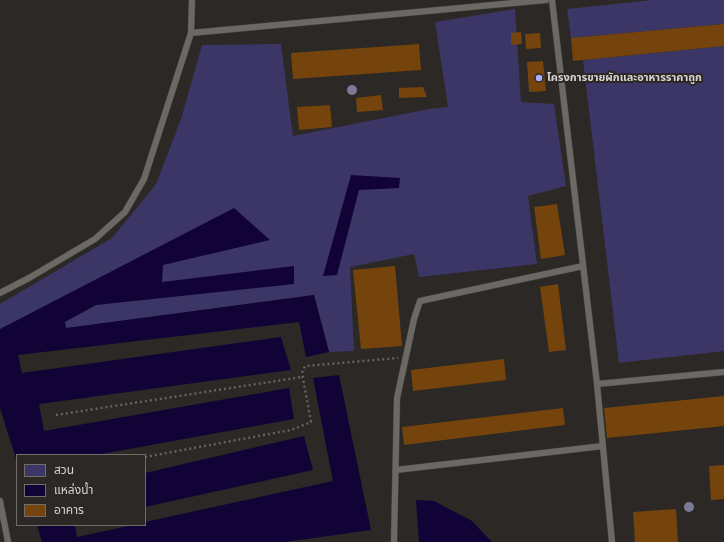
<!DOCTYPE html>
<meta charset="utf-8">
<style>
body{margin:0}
#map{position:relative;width:724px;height:542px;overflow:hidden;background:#2b2825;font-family:"Public Sans","Noto Sans Thai",sans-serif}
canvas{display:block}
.legend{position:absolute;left:16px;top:454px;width:130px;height:72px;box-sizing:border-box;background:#2b2825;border:1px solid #706d6b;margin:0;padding:5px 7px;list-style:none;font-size:12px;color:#d7d5d3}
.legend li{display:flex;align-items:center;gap:8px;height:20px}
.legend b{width:20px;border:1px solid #706d6b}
</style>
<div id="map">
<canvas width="724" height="542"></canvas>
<ul class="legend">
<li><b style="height:11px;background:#3b3665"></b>สวน</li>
<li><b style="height:11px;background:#120337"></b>แหล่งน้ำ</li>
<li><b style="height:11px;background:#74440c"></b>อาคาร</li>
</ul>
</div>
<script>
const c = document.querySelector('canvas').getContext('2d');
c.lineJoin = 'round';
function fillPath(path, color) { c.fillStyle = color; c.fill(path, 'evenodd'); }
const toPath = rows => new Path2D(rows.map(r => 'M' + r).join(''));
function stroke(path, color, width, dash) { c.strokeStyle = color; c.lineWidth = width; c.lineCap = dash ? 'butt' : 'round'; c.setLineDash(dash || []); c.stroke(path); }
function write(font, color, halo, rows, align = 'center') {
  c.font = font + ' "Public Sans","Noto Sans Thai",sans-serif'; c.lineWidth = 4; c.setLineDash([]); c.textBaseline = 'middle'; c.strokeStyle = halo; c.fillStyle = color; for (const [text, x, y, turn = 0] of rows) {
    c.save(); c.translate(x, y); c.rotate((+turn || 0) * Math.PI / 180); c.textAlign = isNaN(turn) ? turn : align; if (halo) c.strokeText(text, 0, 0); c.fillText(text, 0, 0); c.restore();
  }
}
const green = toPath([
 [652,0,724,0,724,24,571,38,567,9],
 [515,9,521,102,554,104,566,186,528,196,537,264,419,277,414,254,350,267,354,351,329,352,314,295,66,329,0,336,0,304,112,238,156,184,181,119,202,45,281,44,293,136,429,109,448,107,435,22],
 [724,46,724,351,619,363,583,60]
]);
const water = toPath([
 [351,175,400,178,399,188,359,190,337,275,323,276],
 [234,208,270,240,163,265,162,282,294,266,294,284,96,305,65,322,66,328,314,295,329,352,306,357,299,322,18,355,22,373,281,337,291,370,39,404,44,431,289,388,294,419,96,455,17,455,17,462,0,408,0,329],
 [339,375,371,530,285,542,42,542,37,525,75,525,77,537,133,525,145,525,145,522,333,481,313,378],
 [304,436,313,470,145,507,145,473],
 [416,500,434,501,472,521,492,542,419,542]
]);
const building = toPath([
 [724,24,724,46,573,61,571,38],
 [521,32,522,44,511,45,511,33],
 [540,33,541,48,526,49,525,34],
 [419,44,421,70,293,79,291,53],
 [543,61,546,91,529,92,527,62],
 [423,87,427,97,399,98,399,88],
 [381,95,383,110,357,112,356,98],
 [330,105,332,127,299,130,297,107],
 [557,204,565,255,541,259,534,207],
 [395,266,402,346,361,349,353,270],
 [558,284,566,350,549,352,540,287],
 [504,359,506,380,413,391,411,370],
 [724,396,724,426,607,438,604,408],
 [563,408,565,425,404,445,402,427],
 [724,465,724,499,711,500,709,466],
 [676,509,678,542,635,542,633,512]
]);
const path = toPath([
 [56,415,302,377],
 [145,457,291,430,311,422,302,373,305,366,398,358]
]);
const lane = toPath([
 [552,0,597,384,612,542],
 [191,33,546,0],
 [0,293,29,278,95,239,125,212,144,179,191,33,192,0],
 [597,384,724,372],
 [396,470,603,446],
 [0,501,8,542],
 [394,542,397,398,414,319,420,301,583,266]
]);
const trees = [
 [352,90],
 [689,507]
];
const markers = [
 [539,78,4,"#b3adf9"]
];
const poiNames = [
 ["โครงการขายผักและอาหารราคาถูก",547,78]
];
fillPath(green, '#3b3665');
fillPath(water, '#120337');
fillPath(building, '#74440c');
stroke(lane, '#464441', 7);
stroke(path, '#656360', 2.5, [2, 3]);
stroke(lane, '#6c6965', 6);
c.fillStyle = '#7c7a95';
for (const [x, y] of trees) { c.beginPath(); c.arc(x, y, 5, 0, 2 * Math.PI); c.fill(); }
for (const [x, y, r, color] of markers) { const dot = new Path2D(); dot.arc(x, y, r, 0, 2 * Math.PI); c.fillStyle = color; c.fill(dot); stroke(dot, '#2b2825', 1.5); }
write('bold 11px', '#d7d5d3', '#2b2825', poiNames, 'left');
</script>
